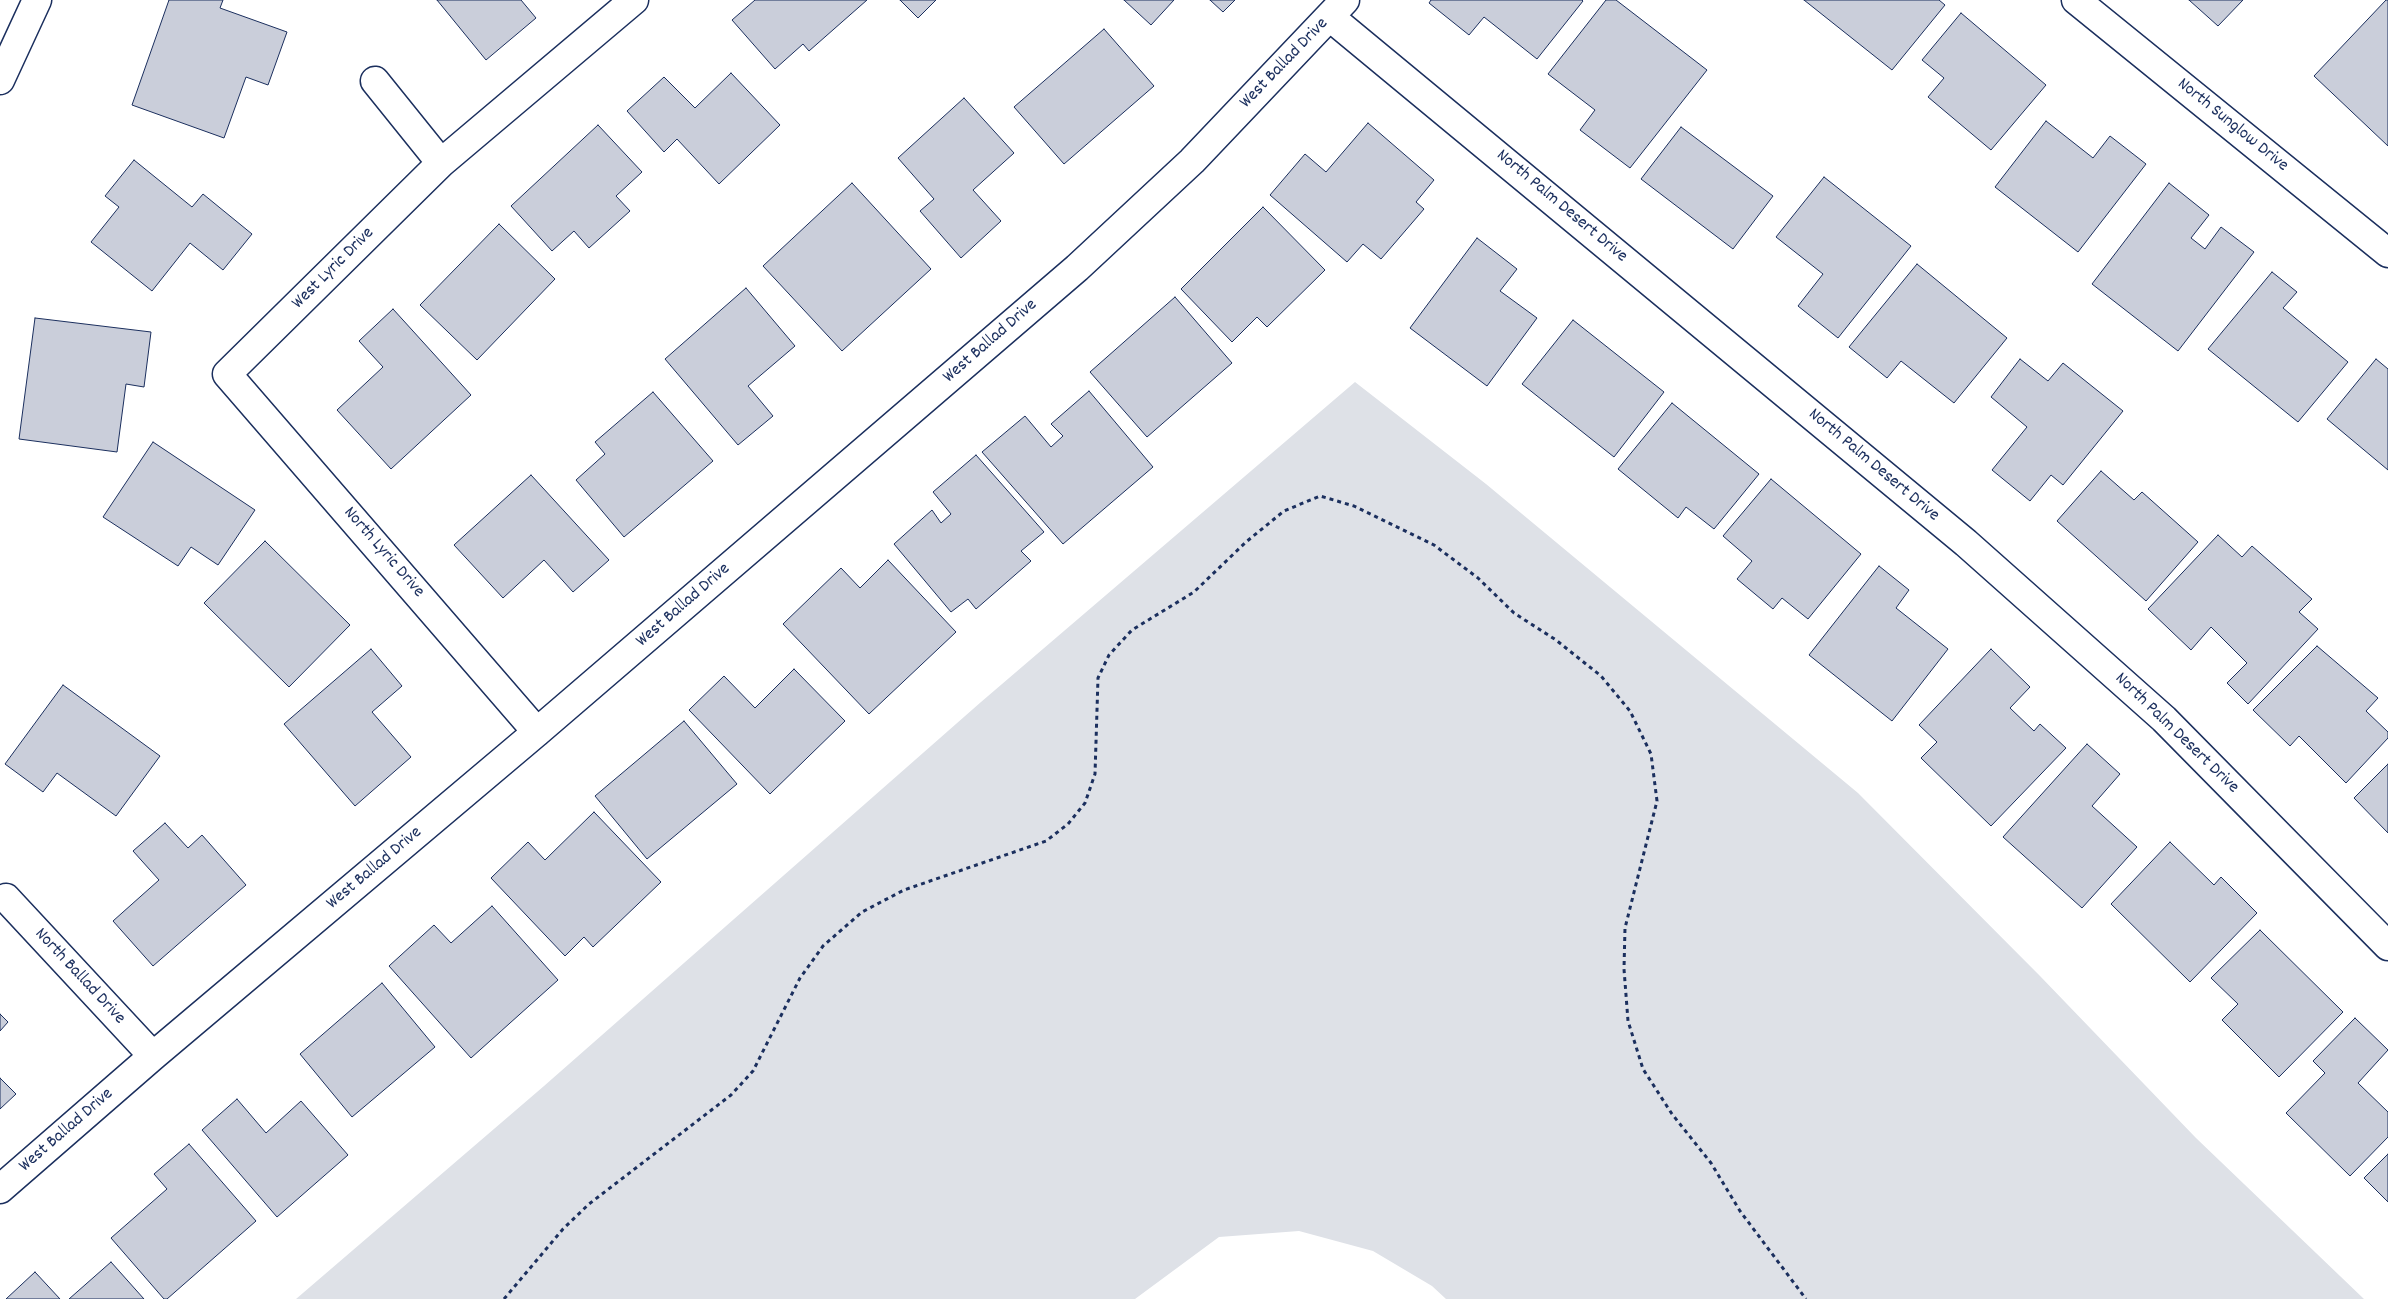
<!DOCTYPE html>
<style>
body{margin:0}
canvas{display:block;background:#fff}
</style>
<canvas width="2388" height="1299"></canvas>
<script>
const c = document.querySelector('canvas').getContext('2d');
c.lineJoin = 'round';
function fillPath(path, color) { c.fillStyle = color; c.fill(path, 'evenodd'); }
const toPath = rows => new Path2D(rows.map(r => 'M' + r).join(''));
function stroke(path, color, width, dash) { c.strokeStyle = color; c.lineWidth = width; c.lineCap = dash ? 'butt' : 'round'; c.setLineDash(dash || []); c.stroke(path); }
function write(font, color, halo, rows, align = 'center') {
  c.font = font + ' Dekko,sans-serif'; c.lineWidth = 4; c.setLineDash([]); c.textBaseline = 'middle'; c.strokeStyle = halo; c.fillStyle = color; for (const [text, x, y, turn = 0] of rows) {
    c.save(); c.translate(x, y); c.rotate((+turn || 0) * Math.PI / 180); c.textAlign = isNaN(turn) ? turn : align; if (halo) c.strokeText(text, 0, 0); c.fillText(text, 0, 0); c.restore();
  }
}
const green = toPath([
 [1355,382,1486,484,1858,793,2040,976,2196,1138,2364,1299,1446,1299,1432,1286,1373,1251,1299,1231,1219,1237,1135,1299,296,1299,544,1086,981,702]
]);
const building = toPath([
 [169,0,223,0,220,8,287,32,268,85,246,77,224,138,132,105,169,0],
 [437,0,521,0,536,18,486,60,437,0],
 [755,0,867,0,809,51,803,44,775,69,732,20,755,0],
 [900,0,936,0,918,18,900,0],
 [1124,0,1174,0,1151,25,1124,0],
 [1210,0,1235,0,1223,12,1210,0],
 [1431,0,1582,0,1583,1,1537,59,1484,17,1469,35,1429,3,1431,0],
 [1606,0,1616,0,1707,70,1630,168,1580,130,1595,110,1548,74,1606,0],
 [1804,0,1939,0,1945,5,1892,70,1804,0],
 [2189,0,2243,0,2218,26,2189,0],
 [2386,0,2388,0,2388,146,2314,76,2386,0],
 [1961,13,2046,85,1991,150,1928,97,1944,78,1922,60,1961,13],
 [1104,29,1154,86,1064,164,1014,107,1104,29],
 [731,73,780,125,719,184,677,139,664,152,627,111,664,77,695,108,731,73],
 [964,98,1014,153,973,190,1001,221,961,258,920,211,934,199,898,158,964,98],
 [2046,121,2093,158,2110,136,2146,164,2078,252,1995,187,2046,121],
 [1368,123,1434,180,1416,202,1424,209,1381,259,1363,244,1347,262,1270,195,1305,154,1326,172,1368,123],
 [598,125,642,172,616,196,630,211,589,248,574,231,552,251,511,206,598,125],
 [1681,127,1773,196,1733,249,1641,179,1681,127],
 [134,160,192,207,203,194,252,234,223,270,190,243,152,291,91,242,119,207,105,196,134,160],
 [1824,177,1911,246,1838,338,1798,306,1823,274,1776,237,1824,177],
 [852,183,931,269,842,351,763,266,852,183],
 [2169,183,2209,215,2191,238,2205,249,2221,227,2254,252,2178,351,2092,284,2169,183],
 [1263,207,1325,270,1267,327,1257,317,1232,342,1181,289,1263,207],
 [499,224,555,279,477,360,420,305,499,224],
 [1477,238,1517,269,1500,291,1537,318,1487,386,1410,328,1477,238],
 [1917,264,2007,338,1954,403,1901,361,1887,378,1849,347,1917,264],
 [2272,272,2297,292,2283,308,2348,362,2298,422,2208,349,2272,272],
 [746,288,795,346,748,386,773,416,738,445,665,359,746,288],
 [1175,297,1232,363,1147,437,1090,372,1175,297],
 [393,309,471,395,391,469,337,410,383,367,359,341,393,309],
 [35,318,151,332,144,387,126,384,117,452,19,439,35,318],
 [1573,320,1664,392,1614,457,1522,384,1573,320],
 [2020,359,2048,381,2063,363,2123,411,2063,485,2051,475,2030,501,1992,470,2027,427,1991,397,2020,359],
 [2376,359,2388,369,2388,470,2327,419,2376,359],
 [1089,391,1153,467,1063,544,982,452,1025,416,1051,447,1063,436,1051,424,1089,391],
 [653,392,713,461,624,537,576,480,605,454,595,442,653,392],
 [1672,403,1759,474,1714,529,1686,507,1678,518,1618,469,1672,403],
 [153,442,255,510,218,565,191,547,178,566,103,517,153,442],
 [976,455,1044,532,1021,551,1031,561,976,609,968,599,951,612,894,544,932,510,941,523,951,514,933,492,976,455],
 [2101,471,2134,500,2142,492,2198,542,2146,601,2057,521,2101,471],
 [531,475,609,560,573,592,544,560,503,598,454,545,531,475],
 [1771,479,1861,554,1808,619,1782,598,1773,609,1737,579,1752,561,1723,536,1771,479],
 [2218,535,2242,557,2252,546,2312,599,2299,612,2318,629,2248,704,2227,683,2247,663,2211,627,2191,650,2148,609,2218,535],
 [265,541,350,625,289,687,204,603,265,541],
 [888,560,956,632,869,714,783,624,841,568,860,588,888,560],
 [1879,566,1909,590,1896,608,1948,649,1892,721,1809,655,1879,566],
 [2317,646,2378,698,2366,711,2388,732,2388,738,2346,783,2299,736,2290,746,2253,710,2317,646],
 [371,649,402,686,372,712,411,757,355,806,284,724,371,649],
 [1991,649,2030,687,2010,708,2034,731,2040,724,2066,748,1991,826,1921,758,1937,742,1919,725,1991,649],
 [794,669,845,721,770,794,689,710,724,676,755,708,794,669],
 [63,685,160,756,116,816,57,773,43,792,5,764,63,685],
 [684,721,737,784,647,859,595,796,684,721],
 [2087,744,2120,774,2092,806,2137,847,2082,908,2003,837,2087,744],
 [2388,764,2388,833,2354,798,2388,764],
 [594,812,661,882,593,947,584,937,565,956,491,878,528,842,545,860,594,812],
 [165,823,188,848,202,835,246,885,153,966,113,921,159,880,133,851,165,823],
 [2170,842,2214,885,2221,877,2257,913,2190,982,2111,904,2170,842],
 [492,906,558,980,471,1058,389,966,434,925,451,943,492,906],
 [2260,930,2343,1012,2279,1077,2222,1020,2238,1004,2211,978,2260,930],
 [382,983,435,1047,352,1117,300,1054,382,983],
 [0,1014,8,1022,0,1031,0,1014],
 [2355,1018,2388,1050,2358,1083,2388,1112,2388,1137,2350,1176,2286,1113,2325,1073,2313,1061,2355,1018],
 [0,1078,16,1094,0,1109,0,1078],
 [237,1099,266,1133,301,1101,348,1155,277,1217,202,1130,237,1099],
 [189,1144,256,1221,167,1299,164,1299,111,1238,167,1189,154,1174,189,1144],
 [2388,1154,2388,1202,2364,1178,2388,1154],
 [111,1262,144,1299,69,1299,111,1262],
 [35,1272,60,1299,6,1299,35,1272]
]);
const path = toPath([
 [504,1299,563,1229,589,1204,731,1095,753,1071,800,978,823,946,862,912,904,890,1046,841,1068,824,1085,803,1095,774,1098,678,1109,655,1132,630,1194,592,1246,542,1284,511,1320,496,1354,506,1434,545,1478,578,1514,613,1556,640,1601,676,1630,711,1651,754,1657,801,1625,928,1624,969,1628,1021,1643,1069,1672,1114,1711,1163,1740,1211,1806,1299]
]);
const minor = toPath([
 [2076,0,2388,253],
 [1330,17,1966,543,2164,719,2388,946],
 [0,80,37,0],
 [375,81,441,163],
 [537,732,227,374,441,163,634,0],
 [6,898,153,1056],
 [0,1189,153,1056,537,732,1077,268,1192,161,1345,0]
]);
const streetNames = [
 ["West Ballad Drive",1285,64,-46],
 ["North Sunglow Drive",2232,126,39],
 ["North Palm Desert Drive",1561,207,40],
 ["West Lyric Drive",334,269,-45],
 ["West Ballad Drive",991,342,-41],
 ["North Palm Desert Drive",1873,466,40],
 ["North Lyric Drive",383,553,49],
 ["West Ballad Drive",684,606,-41],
 ["North Palm Desert Drive",2176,734,44],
 ["West Ballad Drive",375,869,-40],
 ["North Ballad Drive",79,977,47],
 ["West Ballad Drive",67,1131,-41]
];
fillPath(green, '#dee1e7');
fillPath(building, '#caceda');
stroke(building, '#1b2f5e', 1);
stroke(minor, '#1b2f5e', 31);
stroke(path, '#1b2f5e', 3, [4, 4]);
stroke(minor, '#fff', 28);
write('18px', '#1b2f5e', '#fff', streetNames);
</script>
